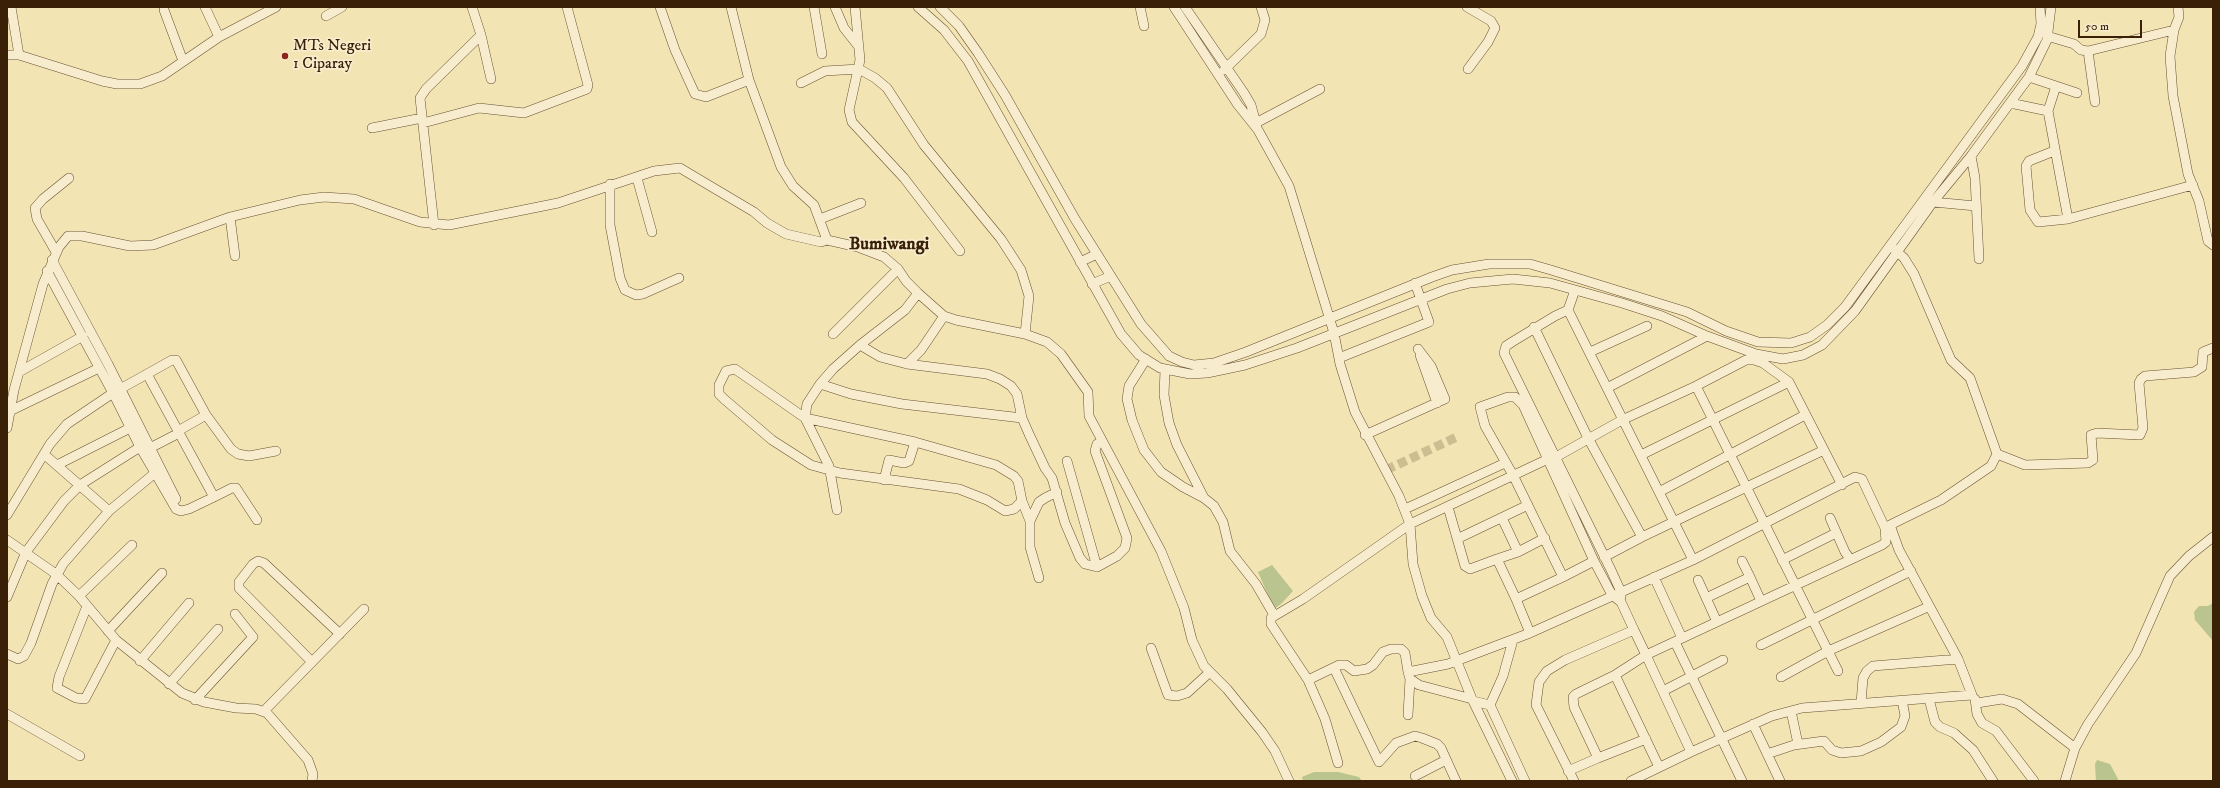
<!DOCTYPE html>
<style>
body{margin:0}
#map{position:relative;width:2220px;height:788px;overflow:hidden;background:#f3e4b3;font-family:"IM FELL DW Pica",serif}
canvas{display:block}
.frame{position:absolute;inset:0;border:8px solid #392006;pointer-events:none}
.scale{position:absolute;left:2078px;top:20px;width:64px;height:18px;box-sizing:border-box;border:2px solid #392006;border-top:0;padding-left:5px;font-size:12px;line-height:14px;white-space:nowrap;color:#392006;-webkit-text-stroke:3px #f7edce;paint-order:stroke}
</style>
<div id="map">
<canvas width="2220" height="788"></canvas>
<div class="frame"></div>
<div class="scale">50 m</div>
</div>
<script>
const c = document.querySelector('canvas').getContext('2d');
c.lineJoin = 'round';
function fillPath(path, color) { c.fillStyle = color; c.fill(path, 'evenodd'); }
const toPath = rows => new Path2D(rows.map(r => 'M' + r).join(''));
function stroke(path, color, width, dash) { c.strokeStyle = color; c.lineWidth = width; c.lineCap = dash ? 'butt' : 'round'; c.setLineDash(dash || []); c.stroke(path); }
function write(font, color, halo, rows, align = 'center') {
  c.font = font + ' "IM FELL DW Pica",serif'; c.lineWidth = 3.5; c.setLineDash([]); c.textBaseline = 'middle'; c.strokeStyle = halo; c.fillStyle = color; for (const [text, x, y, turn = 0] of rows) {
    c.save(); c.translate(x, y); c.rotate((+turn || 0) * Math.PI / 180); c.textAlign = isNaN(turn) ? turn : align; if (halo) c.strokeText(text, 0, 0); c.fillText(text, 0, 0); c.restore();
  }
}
const green = toPath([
 [1272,565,1293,591,1281,604,1274,609,1258,572],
 [2213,603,2213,641,2195,620,2194,612,2199,606,2208,606],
 [2097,760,2110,764,2119,781,2096,781,2095,764],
 [1314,772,1338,772,1359,777,1362,781,1303,781,1302,777]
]);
const minorTunnel = toPath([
 [1386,470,1459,436]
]);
const minor = toPath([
 [11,7,19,55],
 [205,7,219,37],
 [660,7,675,50,695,94,706,97,749,80,781,167,793,186,814,205,827,240],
 [731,7,749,80],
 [814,7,822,54],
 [835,7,844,28,859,47],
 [855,7,860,60,849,110,852,122,904,178,960,251],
 [918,7,944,30,968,61,1121,334,1139,355,1160,368,1190,374,1207,373,1245,365,1297,348,1447,289,1470,283,1513,279,1550,283,1622,303,1662,316,1707,336,1756,354,1783,359,1803,355,1822,345,1855,311,1933,202,1971,156,2029,77,2047,40,2051,7],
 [940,7,959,26,978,53,1005,95,1075,219,1141,324,1169,356,1182,362,1194,365,1214,363,1246,352,1432,277,1452,270,1489,264,1530,264,1551,270,1687,312,1726,331,1758,342,1791,343,1810,337,1827,325,1845,307,2022,66,2038,37,2041,24,2040,7],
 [1140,7,1144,26],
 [1174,7,1238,105,1258,130,1289,186,1334,333,1340,364,1355,412,1399,496,1410,524,1303,599,1271,618,1271,624,1308,680,1339,665,1346,665,1354,671,1367,669,1373,665,1383,652,1391,649,1401,649,1405,653,1408,672,1448,664,1530,633,1693,560,1855,477,1862,479,1885,528,1886,542,1882,545,1646,655,1634,630],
 [1185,7,1244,93,1251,105,1257,127],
 [1467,7,1491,21,1495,28,1488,42,1468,69],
 [2178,7,2179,17,2174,30,2170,56,2173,96,2188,174,2199,201,2208,241,2213,245],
 [164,10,183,61],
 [326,16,342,7],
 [481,35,491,79],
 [2047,36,2074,44,2081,50,2088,51,2174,30],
 [2088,51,2095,102],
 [7,55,19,55,102,81,117,84,140,84,162,76,219,37,276,7],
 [1224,70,1261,34,1265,20,1261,7],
 [801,83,825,71,859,69,875,78,887,88,924,145,1001,239,1021,270,1029,296,1025,334],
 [2056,86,2077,93],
 [2010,103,2048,111,2056,86,2029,77],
 [2048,111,2068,219],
 [423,123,479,108,524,113,587,89,588,85,567,7],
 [1254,124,1320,89],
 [372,128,422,118],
 [2054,151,2029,161,2026,166,2030,210,2038,222,2068,219,2193,185],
 [1971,156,1975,178,1979,259],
 [637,178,652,232],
 [610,184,610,225,620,278,625,290,636,295,643,294,679,278],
 [1933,202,1976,206],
 [230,217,235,256],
 [820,219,861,203],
 [434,225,420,98,426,89,481,35,472,7],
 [56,252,37,219,35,208,43,199,69,178],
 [52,260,108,364,176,499],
 [1080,262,1097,254],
 [1092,284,1111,276],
 [1568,310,1575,290],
 [1534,327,1588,438,1642,537,1604,557],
 [833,334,898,269],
 [860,345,880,357,907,364,921,350,944,316],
 [1590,352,1647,326],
 [1420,355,1437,403],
 [1339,358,1429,322,1415,283],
 [1146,359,1129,386,1127,399,1132,420,1144,450,1161,472,1183,487,1204,498,1214,506,1223,522,1230,551,1256,584,1274,615],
 [907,364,987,374,1000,379,1011,386,1017,394,1022,418,1029,434,1045,468,1052,478,1065,523,1080,558,1085,564,1097,567,1117,556,1125,548,1127,538,1095,451,1097,444,1102,441],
 [1165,370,1164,395,1169,423,1177,445,1204,498],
 [19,372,83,336],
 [147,374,172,360,176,360,206,415,231,449,238,454,249,456,276,451],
 [820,384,851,394,902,404,1022,418],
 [1696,386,1828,651,1781,677],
 [1607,388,1707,336],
 [10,411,99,368],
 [7,428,14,390,43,284,59,247,68,236,82,236,130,246,153,245,230,217,300,200,324,197,354,199,420,222,449,225,558,203,654,171,680,168,754,212,767,223,786,234,821,242,827,240,858,247,884,257,898,269,906,281,918,293,944,316,956,320,1025,334,1047,342,1061,354,1088,392,1089,416,1161,551,1184,608,1192,640,1204,666,1227,689,1262,732,1275,751,1289,781],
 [178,431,206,415],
 [1365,435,1445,399,1431,366,1418,349],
 [150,448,179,433],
 [1997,454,2025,465,2088,463,2093,460,2091,435,2097,433,2140,435,2143,428,2139,383,2141,379,2145,376,2194,372,2202,367,2203,352,2213,348],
 [45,455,109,511],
 [1641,455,1789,382],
 [1556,457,1622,420,1696,386,1746,360,1754,360,1763,363,1789,382,1842,485],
 [1067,461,1097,567],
 [57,465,134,426],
 [884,480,889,460,904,463,909,461,915,442],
 [1659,492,1805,415],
 [214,497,232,488,236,488,257,520],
 [1022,501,1014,509,1005,511,987,500,959,489,840,473,811,465,772,440,724,399,719,394,719,385,726,371,735,369,805,418,915,442,996,465,1014,476,1018,481,1022,501,1030,521,1039,502,1045,498,1057,492],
 [1448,507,1465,566,1470,569,1497,559,1516,599],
 [1405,509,1505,463],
 [837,510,829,466,805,418,807,404,820,384,833,369,860,345,905,310,918,293],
 [7,515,50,444,67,424,113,393,147,374,214,497,189,509,181,511,176,509,140,447,113,393,47,271],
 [1830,518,1845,552,1850,559],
 [1030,521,1030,547,1039,578],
 [1890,525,1941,500,1991,466,1997,454,1970,378,1951,360,1914,274,1904,258,1894,249],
 [1642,537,1824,450],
 [1459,538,1528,505],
 [7,540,56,574,79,596,116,640,182,693,204,702,236,708,256,709,267,713,308,760,313,774,312,781],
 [1518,552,1545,538],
 [1497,559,1518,552,1502,518],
 [1782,560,1836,533],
 [1563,577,1594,561],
 [1654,577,1682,638],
 [1750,577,1761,601],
 [1698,580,1717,622],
 [79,596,132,545],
 [7,597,26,552,64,501,80,485,140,447],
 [1621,597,1621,592,1611,570,1504,353,1506,346,1512,342,1555,316,1568,310,1693,560],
 [1706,598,1750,577,1742,561],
 [87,606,59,677,57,688,76,698,85,699,116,640],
 [108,631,162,573],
 [1530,633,1516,599,1563,577,1513,475,1485,426,1480,407,1508,397,1515,397,1523,405,1594,561,1612,595,1621,602,1634,630,1565,660,1547,671,1539,682,1536,705,1574,781],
 [1675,642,1742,781],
 [1761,645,1911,571],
 [1151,648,1168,695,1177,696,1187,693,1210,672],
 [7,654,18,659,24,656,31,643,52,584,63,564,109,511,155,473],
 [140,661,189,603],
 [312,662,239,588,239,582,253,564,258,561,264,563,340,634],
 [1334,668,1379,762,1396,743,1415,736,1422,738,1437,744,1441,748,1456,781],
 [1838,671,1828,651,1928,607],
 [1408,672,1410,679,1419,685,1472,699],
 [1615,675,1646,655,1691,752,1772,716,1802,708,1972,695,1958,659,1899,550,1890,525,1885,528],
 [1308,680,1325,719,1338,763],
 [169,684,218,629],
 [1663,691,1723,660],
 [1929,699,1935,722,1940,727,1954,733,1973,750,1993,781],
 [1975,699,1977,714,1982,723,1996,731,2034,781],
 [195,700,253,637,235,614],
 [1473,701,1490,705,1503,676,1513,640],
 [1861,703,1863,678,1867,671,1873,666,1958,659],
 [1977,703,2002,699,2018,704,2075,748],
 [1490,705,1525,781],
 [264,711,364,609],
 [1791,711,1798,744],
 [7,714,80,756],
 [1408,715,1410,679],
 [1753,724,1780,781],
 [1767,754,1794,745,1824,741,1832,750,1841,753,1861,751,1881,742,1901,727,1905,716,1902,700],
 [1598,758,1646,739],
 [1568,771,1598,758,1574,707,1573,697,1576,694,1615,675,1659,767],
 [1415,776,1446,760],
 [1512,781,1472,699,1447,637,1431,618,1422,596,1413,564,1410,524,1548,459],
 [1631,781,1691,752],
 [2065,781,2075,748,2088,724,2136,653,2170,576,2189,556,2213,537]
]);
const markers = [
 [285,56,4,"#8f2418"]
];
const poiNames = [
 ["MTs Negeri",293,47],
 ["1 Ciparay",293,65]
];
const quarterNames = [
 ["Bumiwangi",889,245]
];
fillPath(green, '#b9c48e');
stroke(minorTunnel, '#cebd90', 9, [9, 4.5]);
stroke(minor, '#685131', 10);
stroke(minor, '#f7edce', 9);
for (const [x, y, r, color] of markers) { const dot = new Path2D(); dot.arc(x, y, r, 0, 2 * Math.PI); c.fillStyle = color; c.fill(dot); stroke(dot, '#f7edce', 1.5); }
write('16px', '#392006', '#f7edce', poiNames, 'left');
write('bold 18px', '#392006', '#f7edce', quarterNames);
</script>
